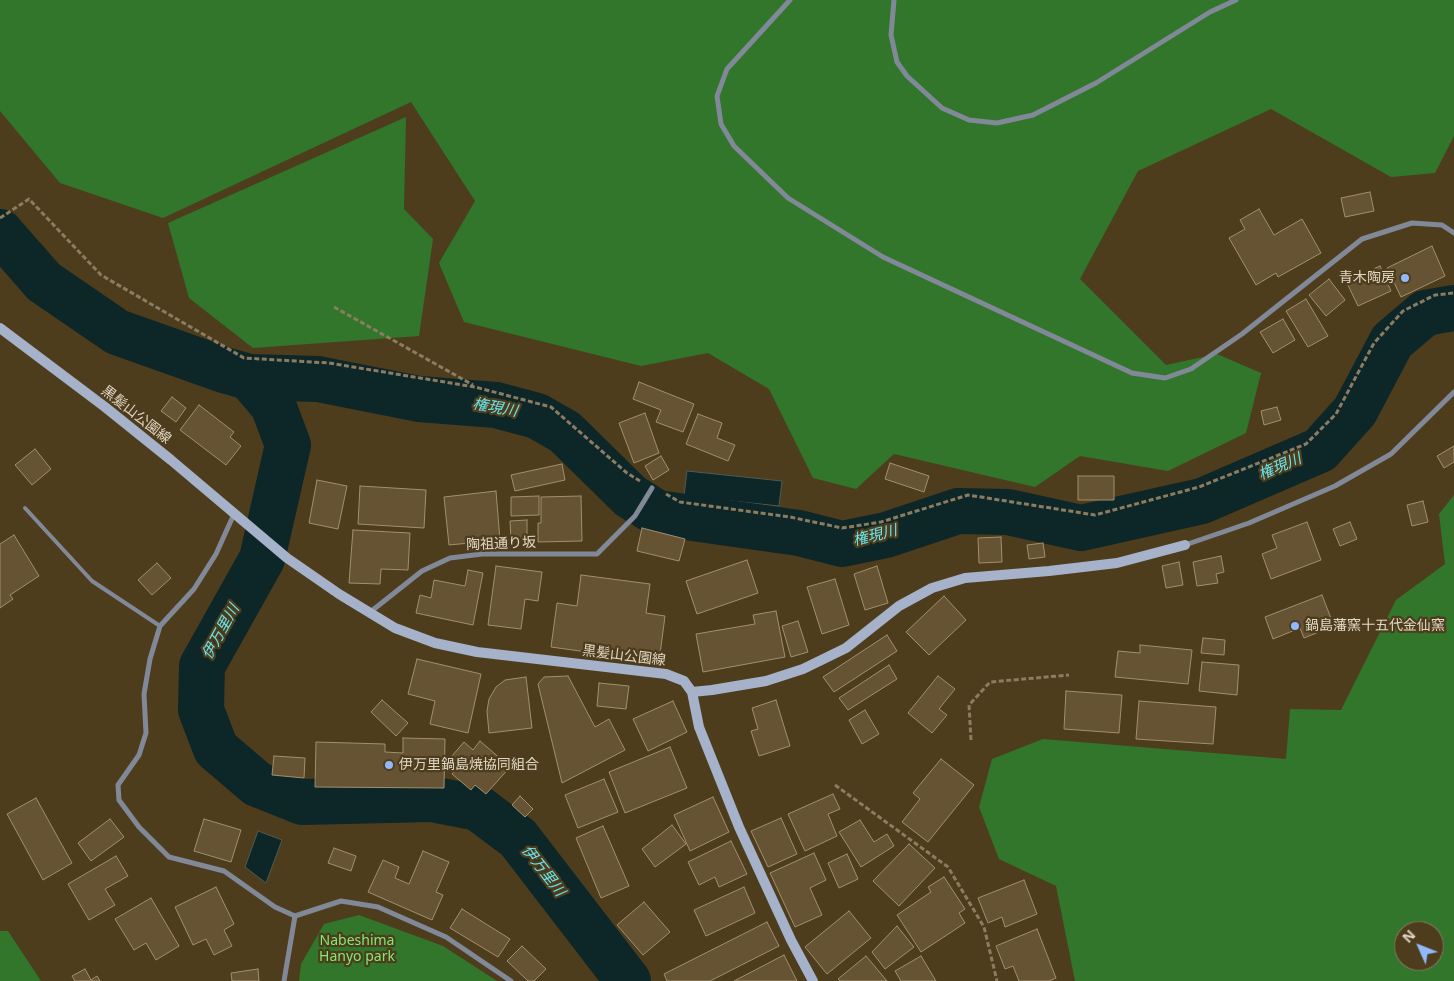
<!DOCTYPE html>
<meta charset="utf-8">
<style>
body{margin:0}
#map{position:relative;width:1454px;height:981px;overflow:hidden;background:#4e3d1d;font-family:"Noto Sans",sans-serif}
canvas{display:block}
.north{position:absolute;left:1394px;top:921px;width:50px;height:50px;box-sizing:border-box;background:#4e3d1d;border:1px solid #887a60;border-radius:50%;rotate:314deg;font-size:14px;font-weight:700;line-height:20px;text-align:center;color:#e0d6c4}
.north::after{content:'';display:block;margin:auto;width:18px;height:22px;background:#91b8fd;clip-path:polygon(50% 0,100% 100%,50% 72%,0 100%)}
</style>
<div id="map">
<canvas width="1454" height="981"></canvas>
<div class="north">N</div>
</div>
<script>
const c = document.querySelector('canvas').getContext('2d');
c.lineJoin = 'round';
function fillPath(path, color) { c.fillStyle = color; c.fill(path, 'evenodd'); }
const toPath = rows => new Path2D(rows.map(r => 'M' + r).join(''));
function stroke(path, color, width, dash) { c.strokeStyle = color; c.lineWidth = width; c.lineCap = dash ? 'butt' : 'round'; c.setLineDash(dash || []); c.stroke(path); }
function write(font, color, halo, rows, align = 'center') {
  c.font = font + ' "Noto Sans","Noto Sans JP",sans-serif'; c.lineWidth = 4.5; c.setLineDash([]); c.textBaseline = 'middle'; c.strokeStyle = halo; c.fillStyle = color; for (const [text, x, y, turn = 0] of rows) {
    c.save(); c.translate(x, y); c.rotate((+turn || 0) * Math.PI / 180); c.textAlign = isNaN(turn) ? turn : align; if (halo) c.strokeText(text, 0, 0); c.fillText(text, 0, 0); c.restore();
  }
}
const green = toPath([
 [0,0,1454,0,1454,136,1435,173,1391,177,1271,109,1138,171,1080,279,1166,365,1217,354,1261,373,1246,433,1168,471,1080,456,1035,487,894,454,856,489,813,478,769,389,708,353,641,366,464,322,439,263,475,201,411,102,163,218,60,183,0,111],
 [406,117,404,209,433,239,419,336,253,348,189,298,168,223],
 [1454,495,1454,981,1075,981,1056,886,999,859,979,807,992,759,1043,739,1286,759,1290,709,1341,710,1396,600,1445,564,1439,514],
 [1404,931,1434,931,1434,961,1404,961],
 [359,915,443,946,497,981,299,981,301,964,324,924],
 [0,931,8,931,41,981,0,981]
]);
const water = toPath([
 [687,471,782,481,779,506,684,496,687,471],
 [258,831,282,840,266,883,245,867,258,831]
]);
const river = toPath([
 [0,232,44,282,117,332,224,370,249,377,273,405,288,445,262,559,202,666,201,710,216,749,257,784,302,802,431,799,478,808,518,838,628,981],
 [249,377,318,379,419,399,496,405,537,416,565,432,630,496,657,513,799,533,842,544,886,535,958,511,1008,512,1081,528,1202,501,1320,450,1355,411,1392,341,1425,313,1454,308]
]);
const building = toPath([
 [1370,192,1374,211,1345,217,1341,198,1370,192],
 [1259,209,1274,235,1302,219,1321,253,1278,277,1276,273,1256,285,1229,238,1245,229,1240,220,1259,209],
 [1432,246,1445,276,1401,297,1387,268,1432,246],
 [1380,266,1391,291,1358,306,1346,281,1380,266],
 [1329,279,1345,300,1326,316,1309,295,1329,279],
 [1306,299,1328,336,1308,347,1286,311,1306,299],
 [1283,319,1295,340,1273,353,1260,332,1283,319],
 [639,382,694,404,683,432,656,422,661,410,633,399,639,382],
 [172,397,186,408,176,422,161,411,172,397],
 [199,405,234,432,230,437,241,446,226,465,180,430,199,405],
 [1277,407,1281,420,1264,425,1261,411,1277,407],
 [645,413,659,453,634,463,619,423,645,413],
 [698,414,722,423,717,438,735,445,728,461,686,444,698,414],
 [1454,446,1454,462,1444,468,1437,456,1454,446],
 [35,449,51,469,32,485,15,465,35,449],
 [661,456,669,470,653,480,645,466,661,456],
 [890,463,929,476,924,492,885,479,890,463],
 [562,464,565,480,515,491,511,475,562,464],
 [1078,476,1114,476,1114,500,1078,500,1078,476],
 [317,480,347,486,338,529,309,523,317,480],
 [360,486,426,490,424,528,358,524,360,486],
 [496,491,500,540,449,545,444,497,496,491],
 [539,496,539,515,511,516,511,497,539,496],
 [581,496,582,541,538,542,538,523,541,523,541,497,581,496],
 [1423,501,1428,522,1412,526,1407,505,1423,501],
 [527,520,527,540,511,541,510,521,527,520],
 [1307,522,1321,560,1271,579,1262,554,1277,548,1272,535,1307,522],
 [1350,522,1357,539,1340,546,1333,529,1350,522],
 [642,528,685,539,679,561,637,551,642,528],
 [353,530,410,533,408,570,381,569,380,584,349,583,353,530],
 [14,535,39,576,10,595,13,599,0,608,0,544,14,535],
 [1001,537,1002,562,979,563,978,538,1001,537],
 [1043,543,1045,557,1029,559,1027,545,1043,543],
 [1221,556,1224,572,1216,574,1218,583,1197,586,1193,562,1221,556],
 [747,560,758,593,697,614,686,581,747,560],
 [1179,562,1183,585,1166,588,1162,566,1179,562],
 [157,563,171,578,152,595,138,580,157,563],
 [496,566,542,572,538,601,525,599,521,629,488,625,496,566],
 [877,566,888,603,865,610,854,574,877,566],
 [468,570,483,573,473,625,416,613,420,595,431,598,434,580,465,586,468,570],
 [581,575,650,584,646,613,665,616,659,662,551,647,557,603,577,606,581,575],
 [835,579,849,625,822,634,807,587,835,579],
 [1322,595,1334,626,1304,638,1300,628,1273,639,1265,617,1322,595],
 [944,596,966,620,929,655,906,632,944,596],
 [776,611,785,657,703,672,696,634,755,624,753,615,776,611],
 [798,621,808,652,791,657,782,626,798,621],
 [887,635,897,651,834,692,823,677,887,635],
 [1203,638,1225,640,1224,655,1201,653,1203,638],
 [1140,645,1192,650,1188,684,1115,677,1118,651,1140,653,1140,645],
 [417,659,481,674,468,733,430,724,435,701,408,694,417,659],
 [1202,662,1239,665,1237,695,1199,691,1202,662],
 [889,665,897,679,848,710,839,698,889,665],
 [568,676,595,727,609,719,625,750,562,783,538,684,544,677,568,676],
 [938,676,955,689,939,709,947,715,932,733,908,713,938,676],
 [526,677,532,728,489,733,487,711,489,699,496,687,505,680,526,677],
 [599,683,629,686,626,709,597,706,599,683],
 [1066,691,1122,695,1119,733,1064,729,1066,691],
 [382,700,408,723,396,736,371,712,382,700],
 [776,700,790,746,759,756,751,731,758,729,752,708,776,700],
 [673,701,687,732,648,751,633,719,673,701],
 [1139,701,1216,707,1213,744,1136,739,1139,701],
 [865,710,879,734,862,744,849,720,865,710],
 [403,738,445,739,444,788,315,787,316,742,385,744,385,752,403,753,403,738],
 [480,741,510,767,486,794,475,785,471,790,452,774,460,765,451,757,464,742,473,750,480,741],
 [670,747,687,788,625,813,609,772,670,747],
 [274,756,305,758,304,778,272,775,274,756],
 [941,759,974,785,928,842,902,822,920,799,913,793,941,759],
 [604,779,618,812,578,828,565,795,604,779],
 [833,794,840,809,828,814,837,836,805,851,788,814,833,794],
 [520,796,533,809,525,817,512,805,520,796],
 [713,797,729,832,690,851,674,815,713,797],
 [36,798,72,863,43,880,7,814,36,798],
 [781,818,797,854,768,867,751,831,781,818],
 [110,819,124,837,91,861,78,843,110,819],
 [204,819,241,830,231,862,194,851,204,819],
 [860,820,874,842,887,834,894,846,861,867,839,832,860,820],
 [672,825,686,844,655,867,642,849,672,825],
 [603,826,629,886,601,898,576,838,603,826],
 [731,841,747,874,719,887,715,877,699,885,688,862,731,841],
 [909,844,935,868,899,906,873,881,909,844],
 [334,848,356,856,351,871,328,863,334,848],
 [423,851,449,862,436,892,443,895,432,920,368,892,383,860,399,867,395,878,409,884,423,851],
 [814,853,826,880,810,888,822,915,795,927,770,873,814,853],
 [847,854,858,879,839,888,828,863,847,854],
 [116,856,128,876,105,889,115,905,89,920,68,884,116,856],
 [944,877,965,909,959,913,965,923,921,952,897,915,931,892,928,887,944,877],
 [1024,880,1037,914,1005,927,1002,917,988,923,978,898,1024,880],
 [216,887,234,924,224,930,232,946,214,955,206,939,193,945,175,907,216,887],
 [744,887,755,913,706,936,694,910,744,887],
 [151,898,179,946,156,960,146,943,134,950,115,919,151,898],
 [644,902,670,932,643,955,617,925,644,902],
 [462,909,510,939,498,957,450,928,462,909],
 [849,911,871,938,827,974,805,947,849,911],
 [767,922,779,946,710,981,667,981,664,974,767,922],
 [897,926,914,947,885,969,872,952,897,926],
 [1037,929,1056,978,1049,981,1019,981,1013,966,1005,969,996,946,1037,929],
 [522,946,546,969,534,981,528,981,507,961,522,946],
 [784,955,797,981,734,981,784,955],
 [866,956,887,981,840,981,838,979,866,956],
 [921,956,936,981,901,981,895,971,921,956],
 [85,969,91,980,97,976,100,981,75,981,72,976,85,969],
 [258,969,259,981,232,981,231,973,258,969]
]);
const path = toPath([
 [0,218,29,199,101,275,244,358,329,363,475,387,551,407,627,473,640,481],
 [334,307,473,385],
 [666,494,680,502,790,517,842,528,881,522,968,495,1095,515,1199,487,1306,444,1336,414,1374,343,1403,311,1435,295,1454,293],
 [971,740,969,705,990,682,1069,675],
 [835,785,948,867,984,927,997,981]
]);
const lane = toPath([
 [25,508,92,581,160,626]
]);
const street = toPath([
 [790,0,727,69,717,96,721,124,734,146,788,198,883,257,1132,373,1165,378,1191,369,1242,334,1362,239,1412,223,1442,225,1454,233],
 [894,0,891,35,897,62,907,76,942,108,969,120,997,123,1033,115,1096,83,1210,12,1236,0],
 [234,514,216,554,194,589,160,626,150,659,144,694,146,733,139,755,118,785,119,800,139,827,169,857,224,871,275,907,295,916,341,901,378,907,446,937,511,981],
 [1185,545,1249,523,1335,486,1391,454,1454,392],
 [369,613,422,571,450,558,482,554,597,554,635,516,652,488],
 [284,981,295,916]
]);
const secondary = toPath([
 [0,328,105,407,171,460,287,558,339,594,395,628,435,643,477,652,666,674,684,681,692,692,699,727,739,827,791,940,813,981],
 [692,692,712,690,766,681,803,669,846,648,899,606,932,588,965,578,1049,571,1117,563,1185,545]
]);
const markers = [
 [1405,278,5,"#91b8fd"],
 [1295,626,5,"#91b8fd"],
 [389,765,5,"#91b8fd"]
];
const poiNames = [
 ["青木陶房",1395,278,"right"],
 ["鍋島藩窯十五代金仙窯",1305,626],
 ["伊万里鍋島焼協同組合",399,765]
];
const streetNames = [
 ["黒髪山公園線",136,415,38],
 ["陶祖通り坂",501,544,-2],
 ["黒髪山公園線",624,656,7]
];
const parkNames = [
 ["Nabeshima",357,941],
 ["Hanyo park",357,957]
];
const waterNames = [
 ["権現川",495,408,10],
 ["権現川",1280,467,-23],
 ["権現川",875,536,-14],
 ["伊万里川",221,632,-61],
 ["伊万里川",543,871,52]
];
fillPath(green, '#31762b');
fillPath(water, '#0d2628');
stroke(water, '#4c5b57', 1);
stroke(river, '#0d2628', 46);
fillPath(building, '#655333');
stroke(building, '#a28f6d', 1);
stroke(path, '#8b7c62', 3, [5, 2.5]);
stroke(lane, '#818998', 4);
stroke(street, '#818998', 5);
stroke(secondary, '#a5b2c9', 10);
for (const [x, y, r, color] of markers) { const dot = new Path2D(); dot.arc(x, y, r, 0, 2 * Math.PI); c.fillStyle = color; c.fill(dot); stroke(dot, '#4e3d1d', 2); }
write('14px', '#e0d6c4', '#4e3d1d', poiNames, 'left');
write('14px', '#e0d6c4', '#4e3d1d', streetNames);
write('14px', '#7fea74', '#4e3d1d', parkNames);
write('italic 15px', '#68e5ee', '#4e3d1d', waterNames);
</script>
